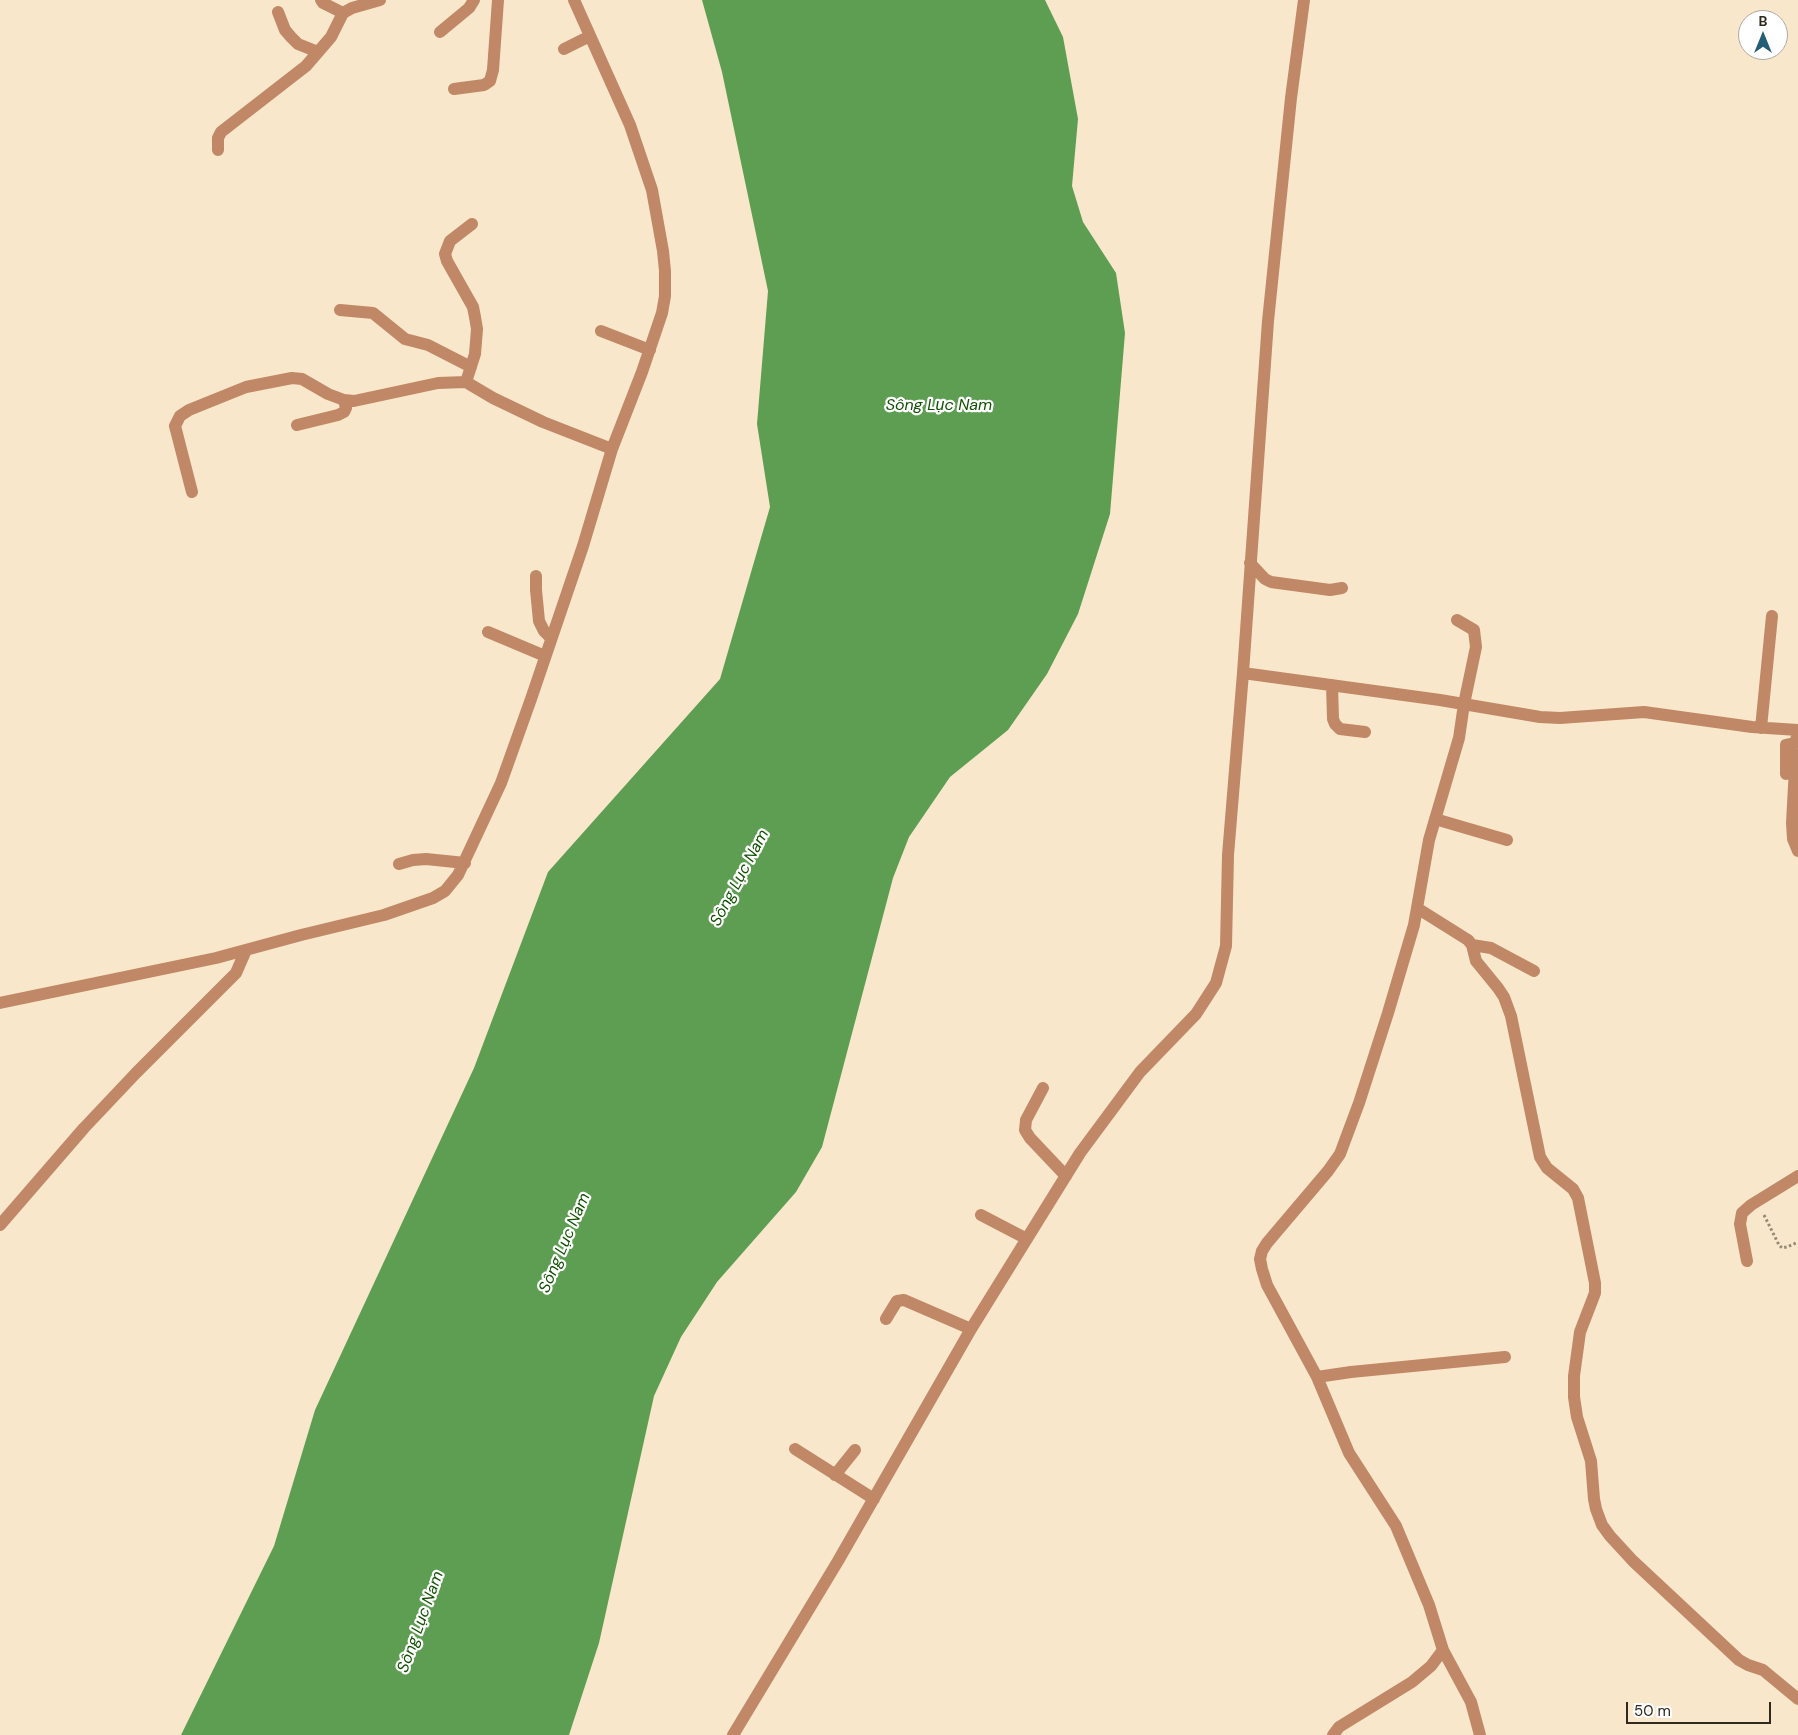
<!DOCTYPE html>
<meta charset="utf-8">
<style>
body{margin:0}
#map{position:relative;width:1798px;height:1735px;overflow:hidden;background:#f8e7cb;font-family:"DM Sans",sans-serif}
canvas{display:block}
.north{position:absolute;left:1738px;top:10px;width:50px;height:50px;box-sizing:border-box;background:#fff;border:1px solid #aca9a5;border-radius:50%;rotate:0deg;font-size:14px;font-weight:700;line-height:20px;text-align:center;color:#2f291e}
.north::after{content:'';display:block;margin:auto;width:18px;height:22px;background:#235e76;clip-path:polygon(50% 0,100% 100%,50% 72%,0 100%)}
.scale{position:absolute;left:1626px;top:1702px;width:145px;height:22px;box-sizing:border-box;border:2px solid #2f291e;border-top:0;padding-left:6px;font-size:15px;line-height:18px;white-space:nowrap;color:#2f291e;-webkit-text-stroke:4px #fff;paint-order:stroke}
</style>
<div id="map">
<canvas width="1798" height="1735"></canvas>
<div class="north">B</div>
<div class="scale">50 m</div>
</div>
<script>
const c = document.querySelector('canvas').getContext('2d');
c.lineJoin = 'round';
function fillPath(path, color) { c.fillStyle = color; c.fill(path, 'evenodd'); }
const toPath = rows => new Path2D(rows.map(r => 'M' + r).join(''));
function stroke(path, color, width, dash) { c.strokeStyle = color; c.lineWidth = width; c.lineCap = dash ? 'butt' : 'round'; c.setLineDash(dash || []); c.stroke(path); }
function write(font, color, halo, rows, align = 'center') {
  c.font = font + ' "DM Sans",sans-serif'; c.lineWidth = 4.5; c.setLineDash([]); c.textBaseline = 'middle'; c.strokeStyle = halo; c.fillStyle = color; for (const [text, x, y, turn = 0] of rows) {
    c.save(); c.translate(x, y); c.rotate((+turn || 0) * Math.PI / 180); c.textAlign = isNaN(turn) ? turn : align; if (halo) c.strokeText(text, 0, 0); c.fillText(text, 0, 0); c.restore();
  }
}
const water = toPath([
 [702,0,1045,0,1063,37,1078,119,1072,186,1083,222,1116,273,1125,333,1110,514,1078,614,1047,674,1008,730,950,777,909,837,893,878,822,1147,796,1192,717,1282,681,1337,654,1396,599,1643,569,1735,181,1735,274,1546,315,1410,474,1068,548,872,720,679,770,507,757,424,768,291,722,72]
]);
const path = toPath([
 [1764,1215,1779,1245,1782,1248,1787,1247,1798,1242]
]);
const minor = toPath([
 [321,0,323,3,343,13],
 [278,12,285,30,291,37,298,44,318,52],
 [440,32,469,8,474,0],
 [564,49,590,36],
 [454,89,484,85,490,81,493,70,498,0],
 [218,150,218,138,221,132,306,66,331,37,343,13,352,8,380,0],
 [472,224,450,241,445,254,447,261,473,307,475,317,477,329,475,354,466,382,493,398,543,422,612,449],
 [340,310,373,313,405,339,428,345,471,367],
 [601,331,650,350],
 [297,425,338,415,344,412,346,408,344,400],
 [192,492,175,426,180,416,189,410,246,387,292,378,302,379,328,394,344,400,354,401,438,383,466,382],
 [1250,563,1265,579,1271,582,1330,590,1342,588],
 [536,576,536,590,539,621,544,631,551,638],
 [488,632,545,656],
 [1243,673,1440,700,1540,717,1560,718,1644,712,1752,727,1798,730],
 [1332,685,1333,719,1335,724,1340,729,1365,732],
 [1761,728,1772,616],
 [1797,730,1792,823,1793,839,1798,851],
 [1786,774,1786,745,1796,743],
 [1435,819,1507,840],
 [399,864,413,860,426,859,465,863],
 [1417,908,1468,940,1472,945,1476,961,1498,988,1504,997,1511,1016,1540,1157,1547,1168,1573,1189,1578,1198,1595,1283,1595,1293,1580,1332,1574,1376,1574,1397,1577,1417,1591,1461,1594,1499,1596,1509,1602,1525,1610,1536,1633,1561,1739,1660,1748,1665,1763,1670,1798,1699],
 [1472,945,1491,948,1534,971],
 [0,1003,216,958,301,935,384,915,433,898,445,891,458,875,501,783,531,699,583,546,612,449,642,372,662,313,665,296,665,271,663,251,652,190,630,125,574,0],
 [1043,1088,1026,1120,1025,1130,1030,1138,1066,1176],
 [981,1215,1027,1239],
 [0,1225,84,1128,136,1073,236,973,246,950],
 [1747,1261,1740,1224,1742,1213,1751,1205,1798,1176],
 [886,1319,897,1301,904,1300,971,1329],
 [1317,1377,1351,1372,1505,1357],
 [795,1449,874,1499],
 [835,1475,855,1450],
 [1443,1650,1471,1702,1480,1735],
 [733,1735,838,1561,971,1329,1080,1153,1140,1072,1196,1014,1216,983,1226,946,1228,855,1243,673,1268,321,1291,98,1304,0],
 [1333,1735,1339,1727,1412,1682,1431,1666,1443,1650,1429,1605,1396,1526,1349,1453,1317,1377,1267,1285,1262,1269,1260,1259,1262,1251,1267,1243,1328,1171,1340,1154,1359,1103,1388,1013,1414,925,1429,840,1459,738,1464,704,1476,647,1474,630,1457,620]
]);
const waterNames = [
 ["Sông Lục Nam",939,406],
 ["Sông Lục Nam",740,878,-62],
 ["Sông Lục Nam",565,1243,-67],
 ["Sông Lục Nam",421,1622,-70]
];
fillPath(water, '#5e9e52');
stroke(path, '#968a77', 3, [2.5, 2.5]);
stroke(minor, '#c08866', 12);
write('italic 16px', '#105100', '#fff', waterNames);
</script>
